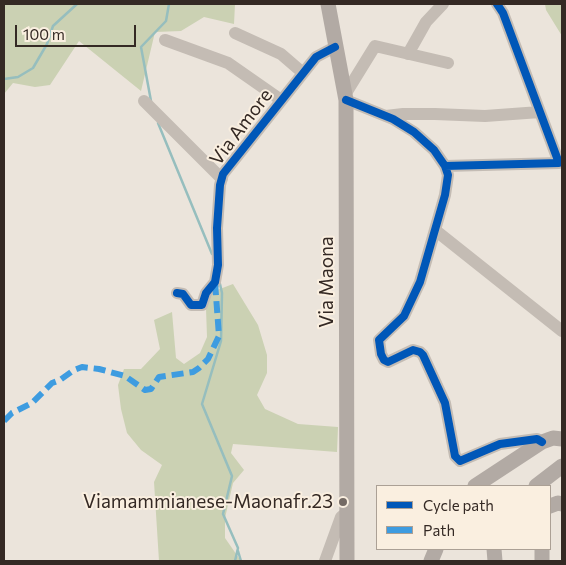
<!DOCTYPE html>
<style>
body{margin:0}
#map{position:relative;width:566px;height:565px;overflow:hidden;background:#ebe4db;font-family:Commissioner,sans-serif}
canvas{display:block}
.frame{position:absolute;inset:0;border:5px solid #342924;pointer-events:none}
.legend{position:absolute;left:376px;top:485px;width:175px;height:65px;box-sizing:border-box;background:#faefe0;border:1px solid #aba095;margin:0;padding:6px 9px;list-style:none;font-size:15px;color:#342924}
.legend li{display:flex;align-items:center;gap:10px;height:25px}
.legend b{width:25px;border:1px solid #aba095}
.scale{position:absolute;left:15px;top:25px;width:121px;height:22px;box-sizing:border-box;border:2px solid #342924;border-top:0;padding-left:6px;font-size:15px;line-height:18px;white-space:nowrap;color:#342924;-webkit-text-stroke:4px #faefe0;paint-order:stroke}
</style>
<div id="map">
<canvas width="566" height="565"></canvas>
<div class="frame"></div>
<ul class="legend">
<li><b style="height:6px;background:#0057b8"></b>Cycle path</li>
<li><b style="height:6px;background:#3e9ce0"></b>Path</li>
</ul>
<div class="scale">100 m</div>
</div>
<script>
const c = document.querySelector('canvas').getContext('2d');
c.lineJoin = 'round';
function fillPath(path, color) { c.fillStyle = color; c.fill(path, 'evenodd'); }
const toPath = rows => new Path2D(rows.map(r => 'M' + r).join(''));
function stroke(path, color, width, dash) { c.strokeStyle = color; c.lineWidth = width; c.lineCap = dash ? 'butt' : 'round'; c.setLineDash(dash || []); c.stroke(path); }
function write(font, color, halo, rows, align = 'center') {
  c.font = font + ' Commissioner,sans-serif'; c.lineWidth = 4; c.setLineDash([]); c.textBaseline = 'middle'; c.strokeStyle = halo; c.fillStyle = color; for (const [text, x, y, turn = 0] of rows) {
    c.save(); c.translate(x, y); c.rotate((+turn || 0) * Math.PI / 180); c.textAlign = isNaN(turn) ? turn : align; if (halo) c.strokeText(text, 0, 0); c.fillText(text, 0, 0); c.restore();
  }
}
const green = toPath([
 [4,4,235,4,234,24,204,17,181,31,155,32,141,91,79,41,50,85,35,87,13,83,4,94],
 [545,4,562,4,562,36,546,10],
 [233,284,258,325,267,355,267,373,257,395,265,409,298,424,338,427,337,452,233,444,231,453,244,470,233,483,225,518,225,538,241,561,159,561,154,482,162,465,141,450,127,433,121,409,118,385,124,369,141,369,160,349,154,320,172,312,176,358,184,364,200,353,207,337,206,308,212,292]
]);
const stream = toPath([
 [4,79,18,77,33,68,47,44,53,26,77,4],
 [151,101,141,47,166,21,169,4],
 [158,123,212,254],
 [220,284,222,293,221,341,202,404,232,476,223,514,238,548,235,561],
 [238,551,241,561]
]);
const minor = toPath([
 [235,33,281,54,303,73],
 [165,40,228,63,281,100],
 [408,54,426,22,443,4],
 [346,93,375,46,448,63],
 [346,100,393,119,414,132,434,150,445,166,559,163,503,13,497,4],
 [144,101,222,179],
 [386,116,403,114,435,114,485,116,540,112],
 [445,166,448,175,445,195,420,282,404,316,379,340,381,354,384,360,388,362,413,350,420,352,423,355,445,403,455,456,460,461,500,444,537,439,542,442],
 [435,230,562,331],
 [177,293,183,294,191,305,202,305,206,293,215,282,218,265,217,228,220,185,223,174,316,57,335,47],
 [325,561,341,517,347,512]
]);
const major = toPath([
 [328,4,346,100,347,561],
 [475,486,542,442,553,438,562,439],
 [536,486,562,466],
 [550,506,558,503,562,504],
 [494,549,495,561],
 [431,561,436,549],
 [542,561,542,549]
]);
const quiet = toPath([
 [4,421,12,413,32,403,52,383,60,380,74,370,82,367,99,369,125,376,145,390,151,389,159,377,193,372,199,368,208,359,219,336,215,282]
]);
const cycleway = toPath([
 [346,100,393,119,414,132,434,150,445,166,559,163,503,13,497,4],
 [445,166,448,175,445,195,420,282,404,316,379,340,381,354,384,360,388,362,413,350,420,352,423,355,445,403,455,456,460,461,500,444,537,439,542,442],
 [177,293,183,294,191,305,202,305,206,293,215,282,218,265,217,228,220,185,223,174,316,57,335,47]
]);
const markers = [
 [343,502,5,"#746a64"]
];
const streetNames = [
 ["Via Amore",241,127,-53],
 ["Via Maona",327,282,-90]
];
const poiNames = [
 ["Viamammianese-Maonafr.23",333,502]
];
fillPath(green, '#cbd1b3');
stroke(stream, '#96bebe', 2.5);
stroke(minor, '#c4bcb4', 12);
stroke(major, '#b2aaa4', 15);
stroke(quiet, '#3e9ce0', 6, [12, 6]);
stroke(cycleway, '#0057b8', 8);
for (const [x, y, r, color] of markers) { const dot = new Path2D(); dot.arc(x, y, r, 0, 2 * Math.PI); c.fillStyle = color; c.fill(dot); stroke(dot, '#faefe0', 2); }
write('19px', '#342924', '#faefe0', streetNames);
write('19px', '#342924', '#faefe0', poiNames, 'right');
</script>
